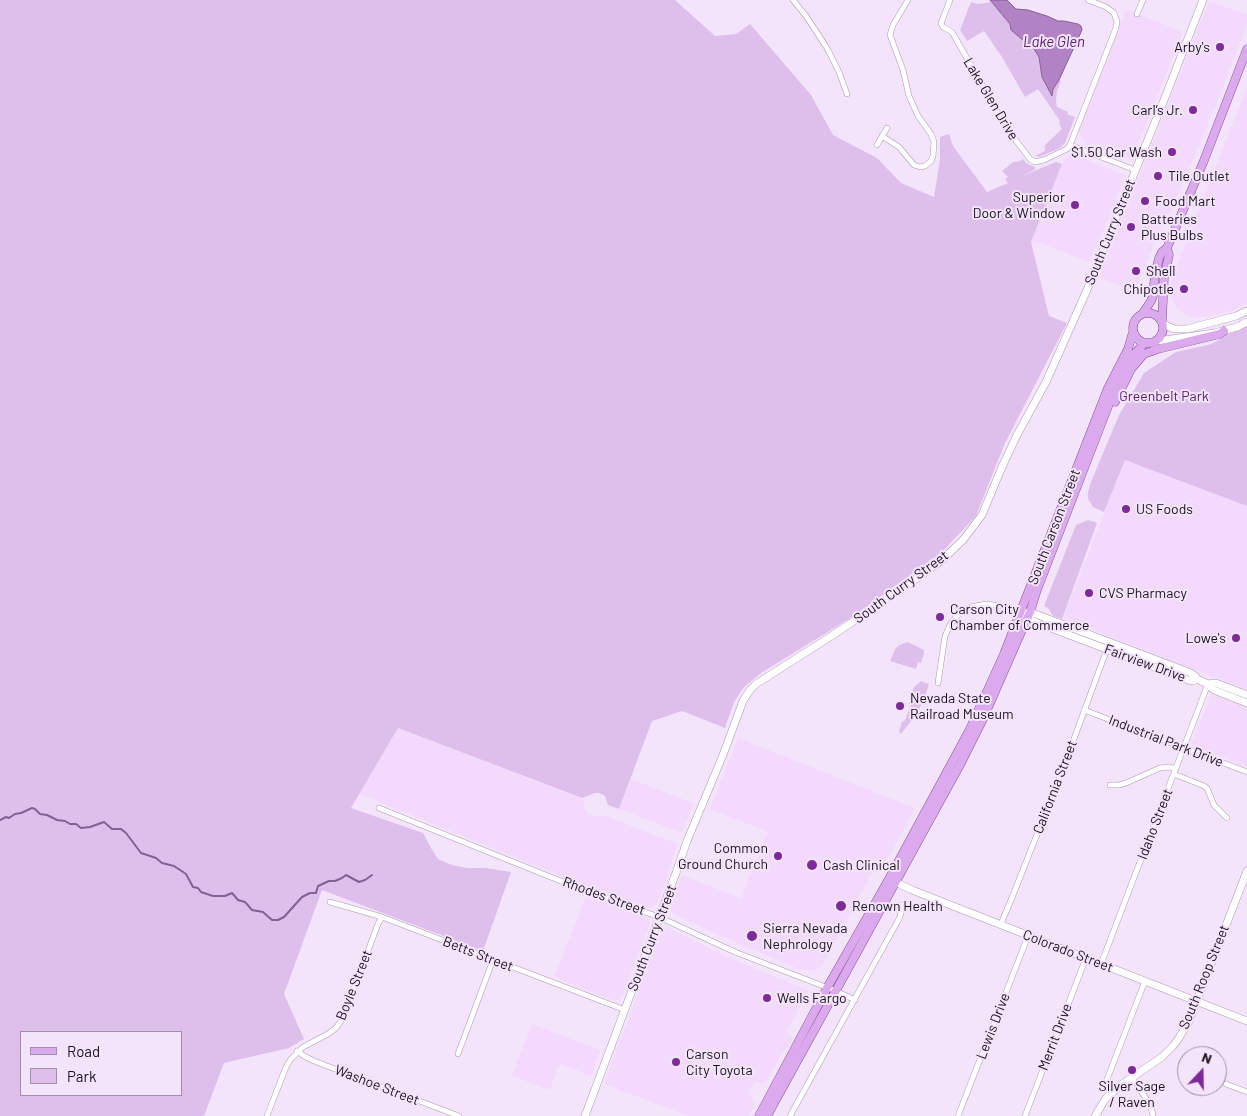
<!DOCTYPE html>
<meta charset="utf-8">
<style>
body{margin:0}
#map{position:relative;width:1247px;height:1116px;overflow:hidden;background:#f4e4fb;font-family:Barlow,sans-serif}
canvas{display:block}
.legend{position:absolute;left:20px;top:1031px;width:162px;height:65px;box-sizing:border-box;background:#f4e4fb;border:1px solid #9d90a2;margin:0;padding:6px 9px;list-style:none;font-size:15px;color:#1a131d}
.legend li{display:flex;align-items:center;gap:10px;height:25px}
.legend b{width:25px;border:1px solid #9d90a2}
.north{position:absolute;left:1177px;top:1046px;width:50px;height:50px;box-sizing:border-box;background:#f4e4fb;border:1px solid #9d90a2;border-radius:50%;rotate:21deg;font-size:14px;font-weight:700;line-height:20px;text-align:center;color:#1a131d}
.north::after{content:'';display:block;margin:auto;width:18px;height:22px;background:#7d2a9a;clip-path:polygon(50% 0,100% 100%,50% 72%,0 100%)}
</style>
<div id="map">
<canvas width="1247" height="1116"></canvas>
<ul class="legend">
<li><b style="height:6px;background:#daaaed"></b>Road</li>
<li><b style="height:14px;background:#debfeb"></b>Park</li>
</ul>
<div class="north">N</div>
</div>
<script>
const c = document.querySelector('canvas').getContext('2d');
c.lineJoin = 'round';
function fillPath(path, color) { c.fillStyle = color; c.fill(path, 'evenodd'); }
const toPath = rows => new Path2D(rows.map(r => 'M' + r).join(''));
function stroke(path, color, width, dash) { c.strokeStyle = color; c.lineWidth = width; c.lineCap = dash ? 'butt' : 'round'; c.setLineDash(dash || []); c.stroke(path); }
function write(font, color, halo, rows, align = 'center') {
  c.font = font + ' Barlow,sans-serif'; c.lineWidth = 4; c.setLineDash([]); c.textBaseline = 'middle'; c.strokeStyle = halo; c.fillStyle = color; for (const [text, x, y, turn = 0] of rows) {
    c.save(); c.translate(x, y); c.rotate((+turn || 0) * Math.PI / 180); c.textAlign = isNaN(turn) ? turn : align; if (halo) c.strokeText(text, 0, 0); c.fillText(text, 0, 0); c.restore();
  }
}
const built = toPath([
 [1209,1,1247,15,1247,25,1218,100,1166,224,1164,224,1159,231,1135,292,1099,277],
 [1126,9,1183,32,1132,160,1086,143,1082,140,1078,130],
 [1247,87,1247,303,1234,310,1216,315,1191,318,1182,313,1174,304,1169,290,1171,281],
 [1073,156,1079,157,1126,175,1097,247,1094,250,1089,262,1032,240,1062,164,1067,157],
 [1125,459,1247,506,1247,690,1063,619],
 [1211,694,1247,707,1247,767,1191,745],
 [398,728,585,800,584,807,587,813,594,816,604,815,678,844,668,873,669,874,656,906,649,908,581,884,359,794],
 [738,738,915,808,896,844,883,866,873,866,870,877,822,967,816,970,801,970,741,945,673,914,671,912,671,906,682,875,741,898,768,832,710,809],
 [631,779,693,803,682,833,619,809],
 [587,894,646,916,650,921,650,924,621,999,615,1001,554,977],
 [665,928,667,928,675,931,721,954,809,991,786,1032,790,1034,792,1040,791,1043,782,1054,768,1079,763,1083,755,1081,748,1094,752,1097,754,1101,754,1106,750,1116,688,1116,604,1084,650,960,661,932],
 [532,1024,600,1050,591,1076,560,1064,550,1090,512,1076]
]);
const green = toPath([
 [0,0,675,0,715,36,736,34,750,24,811,95,833,135,877,158,901,183,934,197,940,159,940,137,949,134,953,146,987,192,1008,183,1005,179,1008,177,1002,171,1013,162,1020,161,1023,159,1026,163,1035,167,1034,170,1022,176,1056,162,1062,164,1031,242,1049,316,1067,323,1005,443,976,516,942,552,852,617,761,673,744,687,734,702,725,728,682,711,652,721,619,809,608,805,605,796,599,793,595,793,582,798,398,728,351,808,423,833,431,848,438,859,452,865,467,868,486,868,511,872,483,951,322,890,284,994,304,1039,289,1048,224,1063,204,1116,0,1116],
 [21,1032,181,1032,181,1095,21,1095],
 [971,2,978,4,991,2,1024,41,1033,47,1039,57,1042,77,1052,96,1053,89,1059,80,1061,81,1057,91,1056,102,1057,107,1068,112,1067,114,1075,117,1065,143,1060,148,1039,157,1035,156,1045,151,1045,148,1044,147,1047,143,1062,129,1059,124,1060,121,1038,89,1025,97,1002,57,984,31,967,41,960,30],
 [1247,322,1247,506,1125,460,1104,512,1093,507,1088,499,1088,492,1091,482,1119,415,1144,373,1176,352,1212,344],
 [1088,520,1097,523,1062,619,1053,616,1048,608,1044,606,1076,525],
 [907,642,912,644,924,650,924,653,921,663,918,662,916,669,890,661,895,649,898,646],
 [921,681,929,684,926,693,918,712,901,734,899,731,902,722,905,720,915,694,913,690,914,687]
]);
const water = toPath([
 [990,0,1007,0,1016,9,1028,10,1047,16,1058,21,1064,21,1078,24,1081,26,1082,30,1059,80,1053,89,1052,96,1042,77,1039,57,1033,47,1024,41,1011,30,1010,24,990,0]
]);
const stream = toPath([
 [0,820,6,817,9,818,15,814,21,813,32,808,35,809,40,814,47,815,57,820,65,821,70,824,76,824,81,828,90,827,104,822,112,829,121,829,126,833,141,853,156,858,162,863,174,866,186,874,193,887,198,888,201,892,213,896,225,896,232,893,238,900,245,902,252,910,263,912,272,920,278,920,284,917,302,897,310,893,316,893,318,886,329,881,335,881,342,878,346,875,359,882,365,880,372,875]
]);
const street = toPath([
 [793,0,806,16,827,48,839,72,847,94],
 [950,0,941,23,943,27,952,32,1008,130,1030,159,1035,162,1044,160,1067,149,1070,145,1116,28,1117,22,1114,13,1106,7,1088,0],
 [1137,14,1143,0],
 [882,136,899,147,914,165,920,167,925,166,931,161,933,156,934,142,931,134,918,116,909,96,903,70,890,35,893,25,908,0],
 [877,145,887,128],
 [1070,145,1135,170],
 [938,683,945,636,951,623,958,615,971,607,986,604,1001,606,1020,613],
 [1084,710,1247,772],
 [1174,774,1204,786,1207,788,1214,805,1227,818],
 [1110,785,1119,785,1126,783,1160,768,1169,767,1176,769],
 [379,808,573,886,659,917,735,952,836,991,855,1000],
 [330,902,382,917,625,1010],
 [1001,924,1011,900,1061,774,1107,649],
 [1101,964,1208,684],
 [297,1051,304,1056,314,1061,459,1116],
 [458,1054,493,960],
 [1132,1077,1149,1103,1153,1114],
 [1106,1082,1145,981],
 [1226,1084,1247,1092],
 [267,1116,286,1067,291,1059,303,1047,328,1034,336,1028,341,1021,346,1010,378,924,382,917],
 [790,1116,900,917,902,905],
 [958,1116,1028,936],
 [1025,1116,1086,958]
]);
const secondary = toPath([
 [1163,324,1174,329,1187,329,1236,316,1247,311],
 [1157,341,1215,333,1237,327,1247,322],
 [1020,613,1030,612,1038,615,1191,673,1195,676,1197,679,1208,684,1216,683,1247,695],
 [1023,616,1035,622,1188,680,1193,681,1197,679],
 [1208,684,1210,687,1214,690,1247,703],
 [891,880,912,890,1247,1021],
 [585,1116,676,873,687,841,723,755,743,701,750,690,756,684,833,635,913,581,940,562,963,540,982,515,1002,467,1017,435,1046,382,1087,290,1166,95,1203,0],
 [1095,1116,1106,1098,1121,1085,1162,1057,1173,1046,1179,1038,1189,1021,1247,871]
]);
const primary = toPath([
 '1133 328a15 15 0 1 1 30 0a15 15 0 1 1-30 0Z',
 [1143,313,1151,301,1153,296,1155,274,1159,258,1162,252,1167,248],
 [1162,321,1164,278,1169,255,1167,248,1203,163,1247,49],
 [1115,402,1131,369,1144,354,1158,349,1220,334,1224,331],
 [759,1116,827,988,889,879,969,731,1004,654,1108,388,1128,349,1133,332],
 [767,1116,961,763,983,719,1030,612,1037,590,1119,378,1132,356,1145,343]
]);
const markers = [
 [1220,47,5,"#7d2a9a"],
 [1193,110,5,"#7d2a9a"],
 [1172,152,5,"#7d2a9a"],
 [1158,176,5,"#7d2a9a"],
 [1145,201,5,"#7d2a9a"],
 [1075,205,5,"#7d2a9a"],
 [1131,227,5,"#7d2a9a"],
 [1136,271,5,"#7d2a9a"],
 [1184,289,5,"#7d2a9a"],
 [1126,509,5,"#7d2a9a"],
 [1089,593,5,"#7d2a9a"],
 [940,617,5,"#7d2a9a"],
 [1236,638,5,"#7d2a9a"],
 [900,706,5,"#7d2a9a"],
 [778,856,5,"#7d2a9a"],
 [812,865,6,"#7d2a9a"],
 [841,906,6,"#7d2a9a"],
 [752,936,6,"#7d2a9a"],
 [767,998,5,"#7d2a9a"],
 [676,1062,5,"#7d2a9a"],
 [1132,1070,5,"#7d2a9a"]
];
const poiNames = [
 ["Arby's",1210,47,"right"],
 ["Carl’s Jr.",1183,110,"right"],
 ["$1.50 Car Wash",1162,152,"right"],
 ["Tile Outlet",1168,176],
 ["Superior",1065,197,"right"],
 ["Door & Window",1065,213,"right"],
 ["Food Mart",1155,201],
 ["Batteries",1141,219],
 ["Plus Bulbs",1141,235],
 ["Shell",1146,271],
 ["Chipotle",1174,289,"right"],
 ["US Foods",1136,509],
 ["CVS Pharmacy",1099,593],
 ["Carson City",950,609],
 ["Chamber of Commerce",950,625],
 ["Lowe's",1226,638,"right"],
 ["Nevada State",910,698],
 ["Railroad Museum",910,714],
 ["Common",768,848,"right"],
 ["Ground Church",768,864,"right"],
 ["Cash Clinical",823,865],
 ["Renown Health",852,906],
 ["Sierra Nevada",763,928],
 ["Nephrology",763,944],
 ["Wells Fargo",777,998],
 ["Carson",686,1054],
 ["City Toyota",686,1070],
 ["Silver Sage",1132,1086,"center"],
 ["/ Raven",1132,1102,"center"]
];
const streetNames = [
 ["Lake Glen Drive",991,99,59],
 ["South Curry Street",1110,232,-68],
 ["South Carson Street",1054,527,-69],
 ["South Curry Street",901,587,-36],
 ["Fairview Drive",1145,663,20],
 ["Industrial Park Drive",1166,741,21],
 ["California Street",1055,787,-69],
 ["Idaho Street",1155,824,-69],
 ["Rhodes Street",604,896,20],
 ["South Curry Street",652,938,-69],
 ["Colorado Street",1068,951,21],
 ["Betts Street",478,954,21],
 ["South Roop Street",1204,977,-68],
 ["Boyle Street",354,985,-68],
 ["Lewis Drive",993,1026,-69],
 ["Merrit Drive",1055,1037,-69],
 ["Washoe Street",377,1085,21]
];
const parkNames = [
 ["Greenbelt Park",1164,396]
];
const waterNames = [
 ["Lake Glen",1054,42]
];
fillPath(built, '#f3dafd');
fillPath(green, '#debfeb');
fillPath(water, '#b183c4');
stroke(water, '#846192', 1);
stroke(stream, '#846192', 2);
stroke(street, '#aa97b2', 6);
stroke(secondary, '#aa97b2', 8);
stroke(primary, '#87509c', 9);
stroke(street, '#fff', 5);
stroke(secondary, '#fff', 7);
stroke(primary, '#daaaed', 8);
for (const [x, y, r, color] of markers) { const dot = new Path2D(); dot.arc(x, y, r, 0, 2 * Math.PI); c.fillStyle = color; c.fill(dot); stroke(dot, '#f4e4fb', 2); }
write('14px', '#1a131d', '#f4e4fb', poiNames, 'left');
write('14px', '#1a131d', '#f4e4fb', streetNames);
write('14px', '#5a206e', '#f4e4fb', parkNames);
write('italic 15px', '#5c2370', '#f4e4fb', waterNames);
</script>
